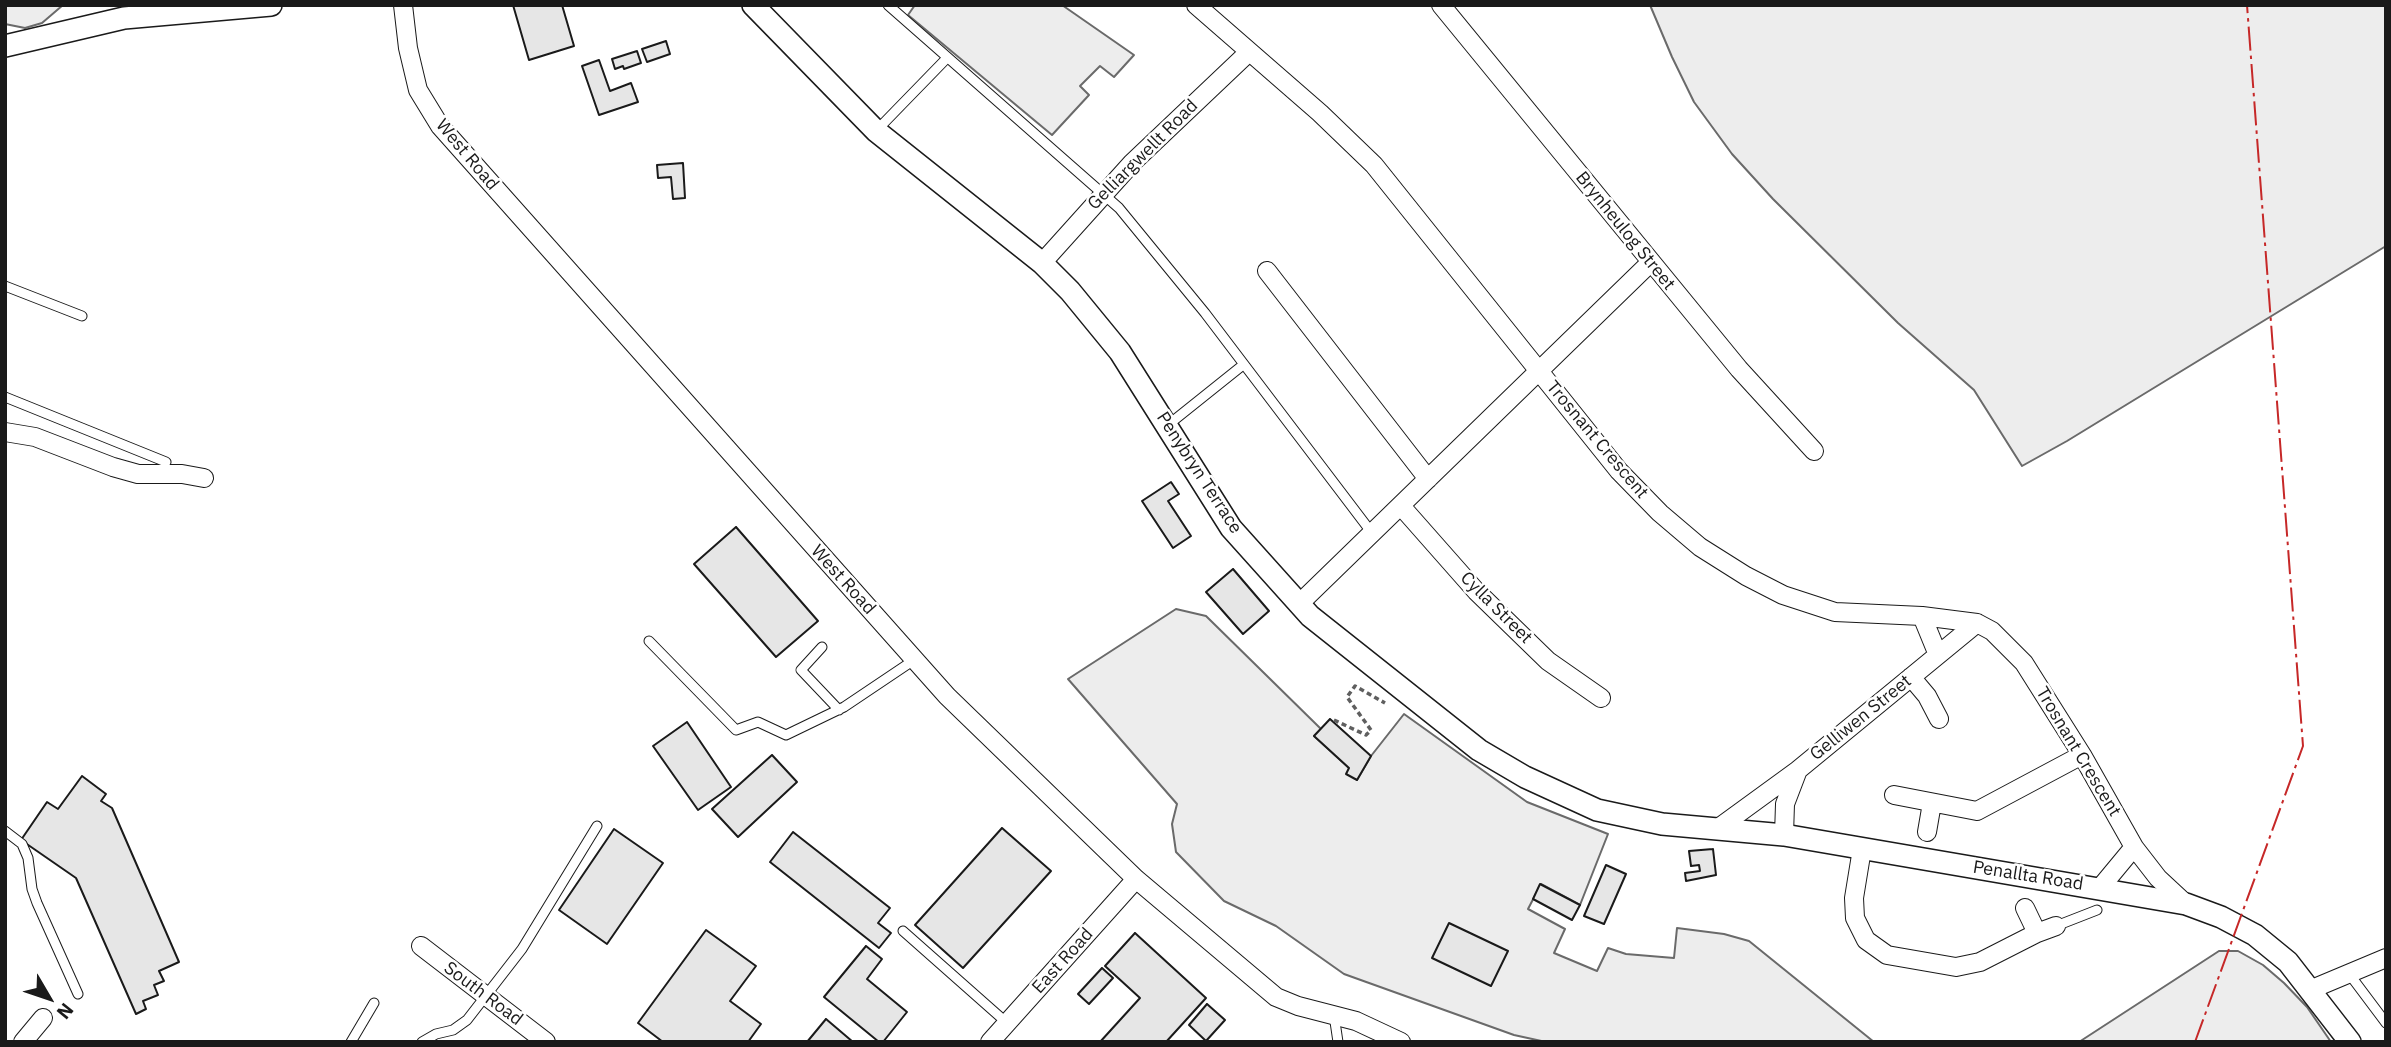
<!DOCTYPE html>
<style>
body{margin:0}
#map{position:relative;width:2391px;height:1047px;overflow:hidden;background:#fff;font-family:"IBM Plex Sans",sans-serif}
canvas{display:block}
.frame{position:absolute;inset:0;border:7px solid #1a1a1a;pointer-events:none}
.north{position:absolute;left:14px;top:963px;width:70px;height:70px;-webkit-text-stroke:5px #fff;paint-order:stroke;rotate:129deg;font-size:19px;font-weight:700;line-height:28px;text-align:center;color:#1a1a1a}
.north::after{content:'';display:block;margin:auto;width:24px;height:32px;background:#1a1a1a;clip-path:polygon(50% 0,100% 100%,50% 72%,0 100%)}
</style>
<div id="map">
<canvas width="2391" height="1047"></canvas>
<div class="frame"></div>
<div class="north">N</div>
</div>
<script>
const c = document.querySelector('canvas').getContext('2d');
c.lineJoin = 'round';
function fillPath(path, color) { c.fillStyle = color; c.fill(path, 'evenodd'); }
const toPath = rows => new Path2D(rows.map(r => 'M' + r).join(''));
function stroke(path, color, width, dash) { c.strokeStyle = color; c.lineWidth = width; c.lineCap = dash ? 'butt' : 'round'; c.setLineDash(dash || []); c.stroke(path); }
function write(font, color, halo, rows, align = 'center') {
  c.font = font + ' "IBM Plex Sans",sans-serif'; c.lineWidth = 5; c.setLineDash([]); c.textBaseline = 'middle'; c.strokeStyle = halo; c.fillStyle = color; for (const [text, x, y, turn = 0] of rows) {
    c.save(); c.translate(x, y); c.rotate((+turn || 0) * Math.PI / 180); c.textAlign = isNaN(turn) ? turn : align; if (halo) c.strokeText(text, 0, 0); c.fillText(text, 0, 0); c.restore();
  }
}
const built = toPath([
 [5,5,63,5,42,23,25,28,5,24,5,5],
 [915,5,1062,5,1134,55,1114,77,1100,66,1080,86,1089,95,1052,135,908,15,915,5],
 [1650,5,2386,5,2386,246,2067,441,2022,466,1974,390,1898,323,1773,199,1732,154,1694,102,1672,57,1650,5],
 [1176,609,1206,616,1321,729,1314,736,1349,768,1357,780,1371,756,1404,714,1527,802,1608,834,1580,905,1541,884,1528,909,1565,929,1554,953,1597,971,1608,948,1626,954,1674,958,1677,928,1724,934,1749,941,1874,1042,1546,1042,1514,1035,1344,974,1276,926,1224,901,1176,852,1172,824,1177,804,1068,679,1176,609],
 [2219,951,2238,951,2263,965,2284,983,2307,1007,2331,1042,2079,1042,2219,951]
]);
const building = toPath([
 [513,5,562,5,574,46,529,60,513,5],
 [666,41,670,54,647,62,642,49,666,41],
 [637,51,641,63,624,69,623,66,615,69,612,59,637,51],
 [599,60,610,91,631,83,638,102,599,115,582,66,599,60],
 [683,163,685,198,673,199,671,177,658,178,657,165,683,163],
 [1171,482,1179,494,1168,501,1191,536,1173,548,1142,501,1171,482],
 [736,527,818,621,776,657,694,564,736,527],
 [1233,569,1269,611,1243,634,1206,592,1233,569],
 [1330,719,1371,756,1357,780,1346,774,1349,768,1314,736,1330,719],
 [687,722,731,787,698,810,653,746,687,722],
 [772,755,797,782,738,837,712,809,772,755],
 [82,776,106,794,101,801,112,808,179,962,159,971,164,981,154,985,158,995,143,1001,146,1009,136,1014,76,878,21,840,47,802,58,809,82,776],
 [1002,828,1051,871,963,968,915,925,1002,828],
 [614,829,663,863,607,944,559,910,614,829],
 [793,832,890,908,878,923,891,933,879,948,770,862,793,832],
 [1713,849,1716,875,1686,881,1685,873,1700,871,1699,865,1691,866,1689,851,1713,849],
 [1606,865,1626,874,1604,924,1584,916,1606,865],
 [1540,884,1580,905,1572,920,1533,899,1540,884],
 [1449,923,1508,951,1491,986,1432,958,1449,923],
 [706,930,756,966,730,1001,761,1024,748,1042,663,1042,638,1023,706,930],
 [1135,933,1206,998,1166,1042,1100,1042,1140,998,1105,966,1135,933],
 [866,946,882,959,867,979,907,1012,883,1042,879,1042,824,997,866,946],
 [1102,968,1113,978,1089,1004,1078,994,1102,968],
 [1207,1004,1225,1020,1206,1041,1189,1025,1207,1004],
 [826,1019,853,1042,807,1042,826,1019]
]);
const path = toPath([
 [1334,720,1366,735,1371,730,1347,697,1355,686,1385,703]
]);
const service = toPath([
 [888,5,1119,208,1205,313,1372,533],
 [876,131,947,58],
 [5,286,82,316],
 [5,397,166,462],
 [1168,425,1243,365],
 [649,641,736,730,758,722,786,735,844,707,914,660],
 [822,647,801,670,839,710],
 [5,831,22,844,28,858,32,889,37,903,78,994],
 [2056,926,2097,910],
 [903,931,1007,1023],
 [2350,975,2386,1023],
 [1334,1015,1338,1042],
 [351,1042,374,1003],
 [422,1042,436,1034,453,1030,467,1020,522,949,597,826]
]);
const minor = toPath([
 [403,5,408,48,418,90,440,126,947,696,1136,879,1276,997,1298,1006,1356,1021,1401,1042],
 [1196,5,1320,113,1374,165,1619,471,1660,513,1700,547,1746,576,1783,595,1835,612,1922,616,1977,623,1992,631,2024,663,2082,755,2134,847],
 [1441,5,1739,369,1814,451],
 [1042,263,1132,163,1249,52],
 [1267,271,1428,479],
 [5,432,35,437,113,467,138,474,182,474,204,478],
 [1401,506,1476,591,1548,661,1601,698],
 [1299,604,1651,262],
 [1922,616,1938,655],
 [1911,677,1927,696,1939,719],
 [1894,795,1977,811,2082,755],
 [1717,829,1798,770],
 [1927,832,1932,803],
 [1784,835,1785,804,1798,770,1977,623],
 [1862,849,1854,898,1855,918,1866,940,1887,955,1956,967,1980,962,2037,933],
 [2100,888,2134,847,2158,878,2186,904],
 [2025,908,2037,933,2056,926],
 [421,946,546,1042],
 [2312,989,2386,958],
 [23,1042,43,1018],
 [990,1042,1136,879]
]);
const tertiary = toPath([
 [753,5,876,131,1042,263,1070,291,1120,352,1231,528,1310,616,1479,750,1525,777,1597,810,1662,824,1784,835,2186,904,2221,917,2255,935,2288,962,2350,1042],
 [5,46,124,18,271,5]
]);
const power = toPath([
 [2195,1042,2303,746,2247,5]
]);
const streetNames = [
 ["West Road",467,155,50],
 ["Gelliargwellt Road",1143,155,-45],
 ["Brynheulog Street",1625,231,51],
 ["Trosnant Crescent",1597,440,50],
 ["Penybryn Terrace",1199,473,57],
 ["West Road",843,580,48],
 ["Cylla Street",1496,608,45],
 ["Gelliwen Street",1861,718,-39],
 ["Trosnant Crescent",2078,752,59],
 ["Penallta Road",2028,876,9],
 ["East Road",1063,961,-48],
 ["South Road",483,994,37]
];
fillPath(built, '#ededed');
stroke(built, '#6a6a6a', 2);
fillPath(building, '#e6e6e6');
stroke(building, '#1a1a1a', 2);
stroke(service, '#1a1a1a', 11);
stroke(minor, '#1a1a1a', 20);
stroke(tertiary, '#1a1a1a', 24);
stroke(path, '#5f5f5f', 3.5, [5, 3.5]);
stroke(service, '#fff', 9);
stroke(minor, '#fff', 18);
stroke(tertiary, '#fff', 21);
stroke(power, '#c62828', 2, [24, 5, 3.5, 5]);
write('18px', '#1a1a1a', '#fff', streetNames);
</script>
